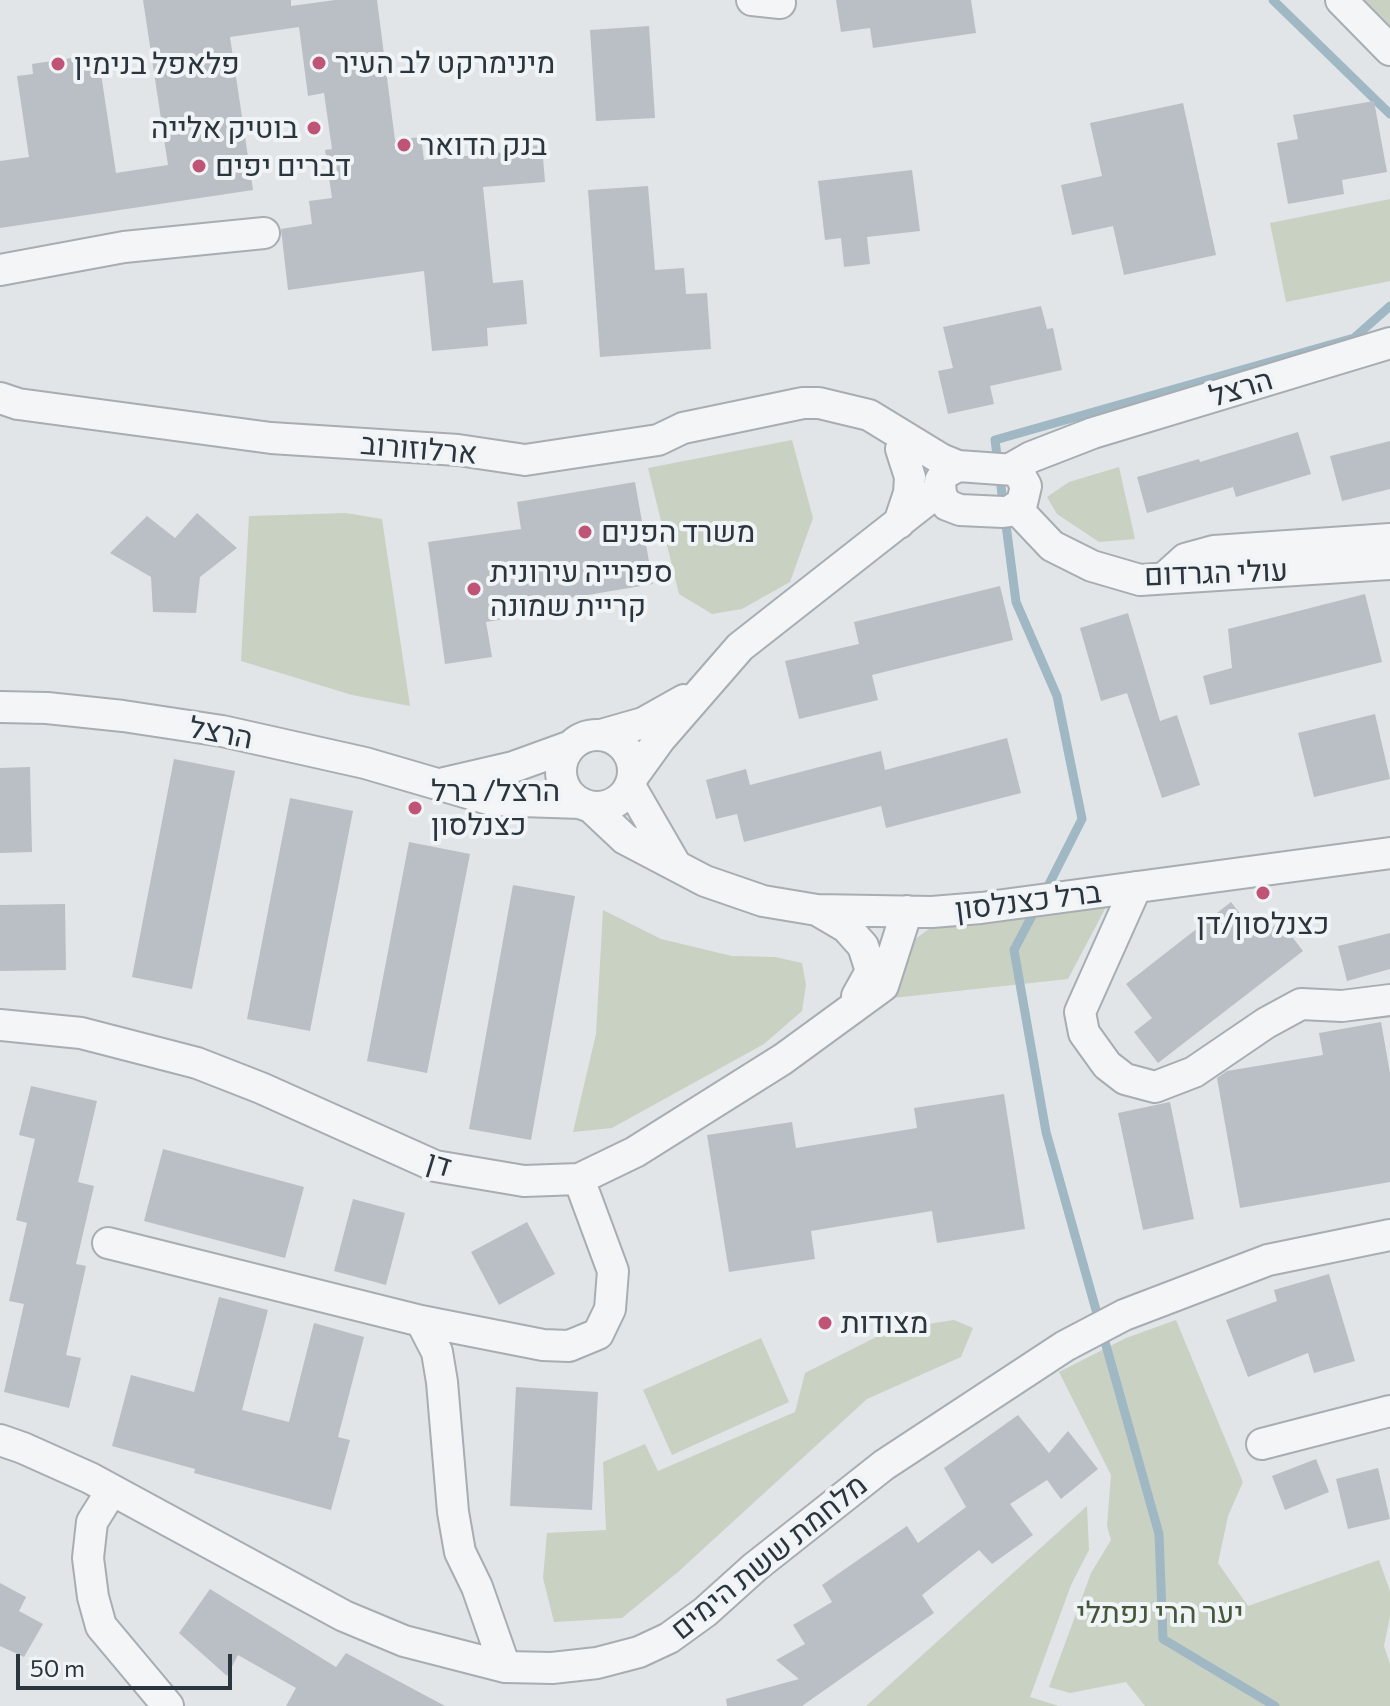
<!DOCTYPE html>
<meta charset="utf-8">
<style>
body{margin:0}
#map{position:relative;width:1390px;height:1706px;overflow:hidden;background:#e1e5e8;font-family:Commissioner,sans-serif}
canvas{display:block}
.scale{position:absolute;left:16px;top:1654px;width:216px;height:36px;box-sizing:border-box;border:4px solid #2b353e;border-top:0;padding-left:10px;font-size:24px;line-height:28px;white-space:nowrap;color:#2b353e;-webkit-text-stroke:6px #f1f4f6;paint-order:stroke}
</style>
<div id="map">
<canvas width="1390" height="1706"></canvas>
<div class="scale">50 m</div>
</div>
<script>
const c = document.querySelector('canvas').getContext('2d');
c.lineJoin = 'round';
function fillPath(path, color) { c.fillStyle = color; c.fill(path, 'evenodd'); }
const toPath = rows => new Path2D(rows.map(r => 'M' + r).join(''));
function stroke(path, color, width, dash) { c.strokeStyle = color; c.lineWidth = width; c.lineCap = dash ? 'butt' : 'round'; c.setLineDash(dash || []); c.stroke(path); }
function write(font, color, halo, rows, align = 'center') {
  c.font = font + ' Commissioner,Heebo,sans-serif'; c.lineWidth = 8; c.setLineDash([]); c.textBaseline = 'middle'; c.strokeStyle = halo; c.fillStyle = color; for (const [text, x, y, turn = 0] of rows) {
    c.save(); c.translate(x, y); c.rotate((+turn || 0) * Math.PI / 180); c.textAlign = isNaN(turn) ? turn : align; if (halo) c.strokeText(text, 0, 0); c.fillText(text, 0, 0); c.restore();
  }
}
const green = toPath([
 [1356,0,1390,0,1390,38],
 [1390,199,1390,281,1286,302,1270,223],
 [792,440,813,518,790,582,742,609,712,614,679,594,648,468],
 [1119,467,1135,539,1099,542,1057,514,1047,497,1069,482],
 [346,513,382,519,410,706,352,695,241,661,249,516],
 [1106,907,1068,979,883,999,903,948,929,929],
 [603,910,661,939,732,956,775,957,802,963,806,985,802,1011,764,1044,612,1128,573,1132,596,1034],
 [954,1320,973,1328,961,1357,867,1399,678,1572,622,1618,554,1622,543,1578,547,1533,606,1530,603,1462,645,1444,658,1471,795,1412,805,1373,890,1330],
 [1176,1320,1243,1482,1228,1516,1218,1563,1248,1606,1379,1560,1390,1591,1390,1616,1384,1646,1390,1664,1390,1706,1145,1706,1126,1682,1070,1693,1049,1687,1091,1573,1111,1540,1107,1526,1111,1475,1059,1372,1126,1338],
 [761,1338,789,1402,672,1455,643,1390],
 [1087,1506,1089,1550,1071,1585,1030,1697,1059,1706,866,1706]
]);
const stream = toPath([
 [1273,0,1390,114],
 [1045,892,1082,819,1057,696,1016,602,995,440,1354,338,1390,306],
 [1036,908,1014,950,1046,1132,1159,1534,1163,1639,1275,1706]
]);
const building = toPath([
 [143,0,291,0,291,6,335,0,377,0,395,140,421,137,424,160,516,151,516,147,542,145,545,182,483,187,493,283,523,280,527,324,487,328,488,346,432,351,424,271,288,290,281,229,312,224,309,201,332,198,325,150,332,149,324,93,308,96,299,27,230,37,253,190,0,228,0,161,29,157,17,76,33,74,32,64,98,54,116,173,168,165],
 [836,0,971,0,976,33,873,48,870,28,841,32],
 [649,26,655,118,596,121,590,30],
 [1374,101,1387,172,1342,180,1344,194,1288,204,1277,143,1298,139,1293,115],
 [1183,103,1216,255,1124,275,1113,226,1072,235,1061,185,1102,176,1090,123],
 [912,170,920,231,867,237,870,264,844,267,841,238,825,240,818,181],
 [648,186,655,270,684,268,686,294,707,293,711,349,600,357,588,190],
 [1041,306,1047,329,1053,328,1062,370,990,386,994,404,948,414,938,371,953,368,943,327],
 [1298,432,1311,474,1236,497,1233,487,1147,513,1137,477,1199,459,1200,462],
 [1390,441,1390,489,1342,501,1330,456],
 [635,482,653,584,510,608,511,618,486,622,492,657,445,664,428,542,521,529,517,502],
 [197,513,237,548,200,577,196,613,153,612,151,577,110,553,147,516,175,538],
 [1000,586,1013,640,872,675,878,700,799,719,785,661,859,644,854,622],
 [1365,594,1382,662,1210,705,1203,676,1232,668,1228,629],
 [1128,613,1160,721,1177,715,1200,785,1162,798,1127,693,1101,701,1080,628],
 [1375,714,1390,779,1314,797,1298,733],
 [1007,738,1021,793,886,828,881,806,744,842,737,814,716,819,706,780,746,769,750,785,881,751,885,770],
 [174,759,235,771,192,989,132,977],
 [30,767,32,852,0,853,0,768],
 [290,798,353,811,310,1031,247,1019],
 [409,842,470,854,427,1073,367,1061],
 [513,885,575,896,531,1140,469,1129],
 [1231,902,1259,938,1280,921,1303,951,1158,1063,1134,1032,1152,1018,1126,984],
 [65,904,66,970,0,971,0,905],
 [1390,933,1390,969,1347,981,1338,946],
 [1381,1022,1390,1073,1390,1182,1240,1208,1217,1078,1227,1071,1323,1055,1319,1033],
 [31,1086,97,1101,78,1182,94,1186,76,1264,86,1266,66,1355,81,1358,69,1408,4,1392,24,1304,9,1301,27,1223,16,1220,35,1139,19,1135],
 [1004,1094,1025,1229,937,1243,932,1211,811,1231,815,1259,729,1272,707,1135,792,1122,796,1148,917,1128,914,1108],
 [1170,1102,1194,1219,1143,1230,1118,1113],
 [163,1149,304,1187,285,1258,144,1221],
 [353,1199,405,1213,386,1285,334,1271],
 [527,1222,555,1274,499,1305,471,1252],
 [1329,1274,1355,1361,1314,1373,1308,1353,1248,1377,1226,1320,1277,1301,1274,1290],
 [219,1297,268,1310,242,1410,289,1422,314,1323,364,1337,338,1437,350,1440,331,1510,194,1473,195,1469,112,1446,131,1375,194,1392],
 [516,1387,598,1392,592,1510,510,1506],
 [1018,1415,1049,1453,1068,1431,1098,1469,1061,1499,1047,1480,1010,1504,1033,1535,992,1564,979,1550,922,1595,934,1613,802,1706,727,1706,726,1699,799,1679,776,1660,805,1644,793,1625,832,1602,822,1585,907,1526,918,1543,966,1507,944,1468],
 [1316,1459,1329,1492,1285,1510,1272,1476],
 [1378,1468,1390,1519,1348,1529,1336,1479],
 [0,1583,26,1597,19,1611,43,1624,24,1657,0,1646],
 [210,1589,336,1667,346,1653,445,1706,286,1706,296,1688,238,1655,227,1676,179,1633]
]);
const minor = toPath([
 [752,0,780,3],
 [1341,0,1390,50],
 [0,270,124,247,264,233],
 [0,398,18,404,271,438,458,450,525,460,658,440,683,428,803,403,819,403,869,415,941,459,958,466],
 [958,466,1014,470,1020,475,1026,486,1022,503,1010,511,1003,512,960,510,947,505,941,495,940,481,945,473,958,466],
 [1010,469,1031,457,1093,433,1390,343],
 [1016,508,1052,546,1092,566,1140,580,1390,564],
 [899,523,909,493,910,477,901,449],
 [1164,578,1185,559,1214,551,1390,539],
 [0,707,47,708,123,716,222,731,365,763,492,800,581,803],
 '561 771a36 36 0 1 1 72 0a36 36 0 1 1-72 0Z',
 [601,735,643,723,684,700],
 [634,775,660,739,740,647,940,490],
 [444,783,513,767,571,746],
 [630,786,674,862],
 [591,807,625,839,705,881,763,901,817,910,932,912,981,908,1390,853],
 [1136,887,1080,1012,1084,1033,1107,1065,1125,1079,1155,1087,1194,1072,1266,1023,1301,1004,1342,1006,1390,1000],
 [817,910,846,927,863,946,871,971,857,996],
 [0,1025,81,1033,197,1063,261,1088,435,1166,524,1181,579,1179,635,1152,783,1059,883,986,907,911],
 [108,1243,421,1321,437,1352,442,1382,453,1512,460,1552,477,1587,505,1667],
 [421,1321,543,1345,569,1346,598,1334,610,1309,613,1271,579,1179],
 [0,1440,23,1448,90,1478,344,1616,404,1641,505,1667,552,1668,597,1663,639,1652,669,1638,705,1612,755,1567,884,1465,1065,1346,1124,1315,1268,1260,1390,1235],
 [1262,1444,1390,1411],
 [112,1490,92,1522,88,1558,93,1597,101,1626,168,1706]
]);
const markers = [
 [319,63,8,"#bf5477"],
 [58,64,8,"#bf5477"],
 [314,128,8,"#bf5477"],
 [404,145,8,"#bf5477"],
 [199,166,8,"#bf5477"],
 [585,532,8,"#bf5477"],
 [474,589,8,"#bf5477"],
 [415,808,8,"#bf5477"],
 [1263,893,8,"#bf5477"],
 [825,1323,8,"#bf5477"]
];
const poiNames = [
 ["מינימרקט לב העיר",335,63],
 ["פלאפל בנימין",74,64],
 ["בוטיק אלייה",298,128,"right"],
 ["בנק הדואר",420,145],
 ["דברים יפים",215,166],
 ["משרד הפנים",601,532],
 ["ספרייה עירונית",490,572],
 ["קריית שמונה",490,606],
 ["הרצל/ ברל",431,791],
 ["כצנלסון",431,825],
 ["כצנלסון/דן",1263,924,"center"],
 ["מצודות",841,1323]
];
const streetNames = [
 ["הרצל",1241,388,-17],
 ["ארלוזורוב",419,449,5],
 ["עולי הגרדום",1216,573,-2],
 ["הרצל",221,733,11],
 ["ברל כצנלסון",1028,901,-7],
 ["דן",439,1164,17],
 ["מלחמת ששת הימים",769,1557,-39]
];
const parkNames = [
 ["יער הרי נפתלי",1160,1613]
];
fillPath(green, '#c9d1c3');
stroke(stream, '#a0b8c4', 9);
fillPath(building, '#b9bfc4');
stroke(minor, '#a7adb2', 34);
stroke(minor, '#f3f5f7', 30);
for (const [x, y, r, color] of markers) { const dot = new Path2D(); dot.arc(x, y, r, 0, 2 * Math.PI); c.fillStyle = color; c.fill(dot); stroke(dot, '#f1f4f6', 3); }
write('30px', '#2b353e', '#f1f4f6', poiNames, 'left');
write('30px', '#2b353e', '#f1f4f6', streetNames);
write('30px', '#45583a', '#f1f4f6', parkNames);
</script>
